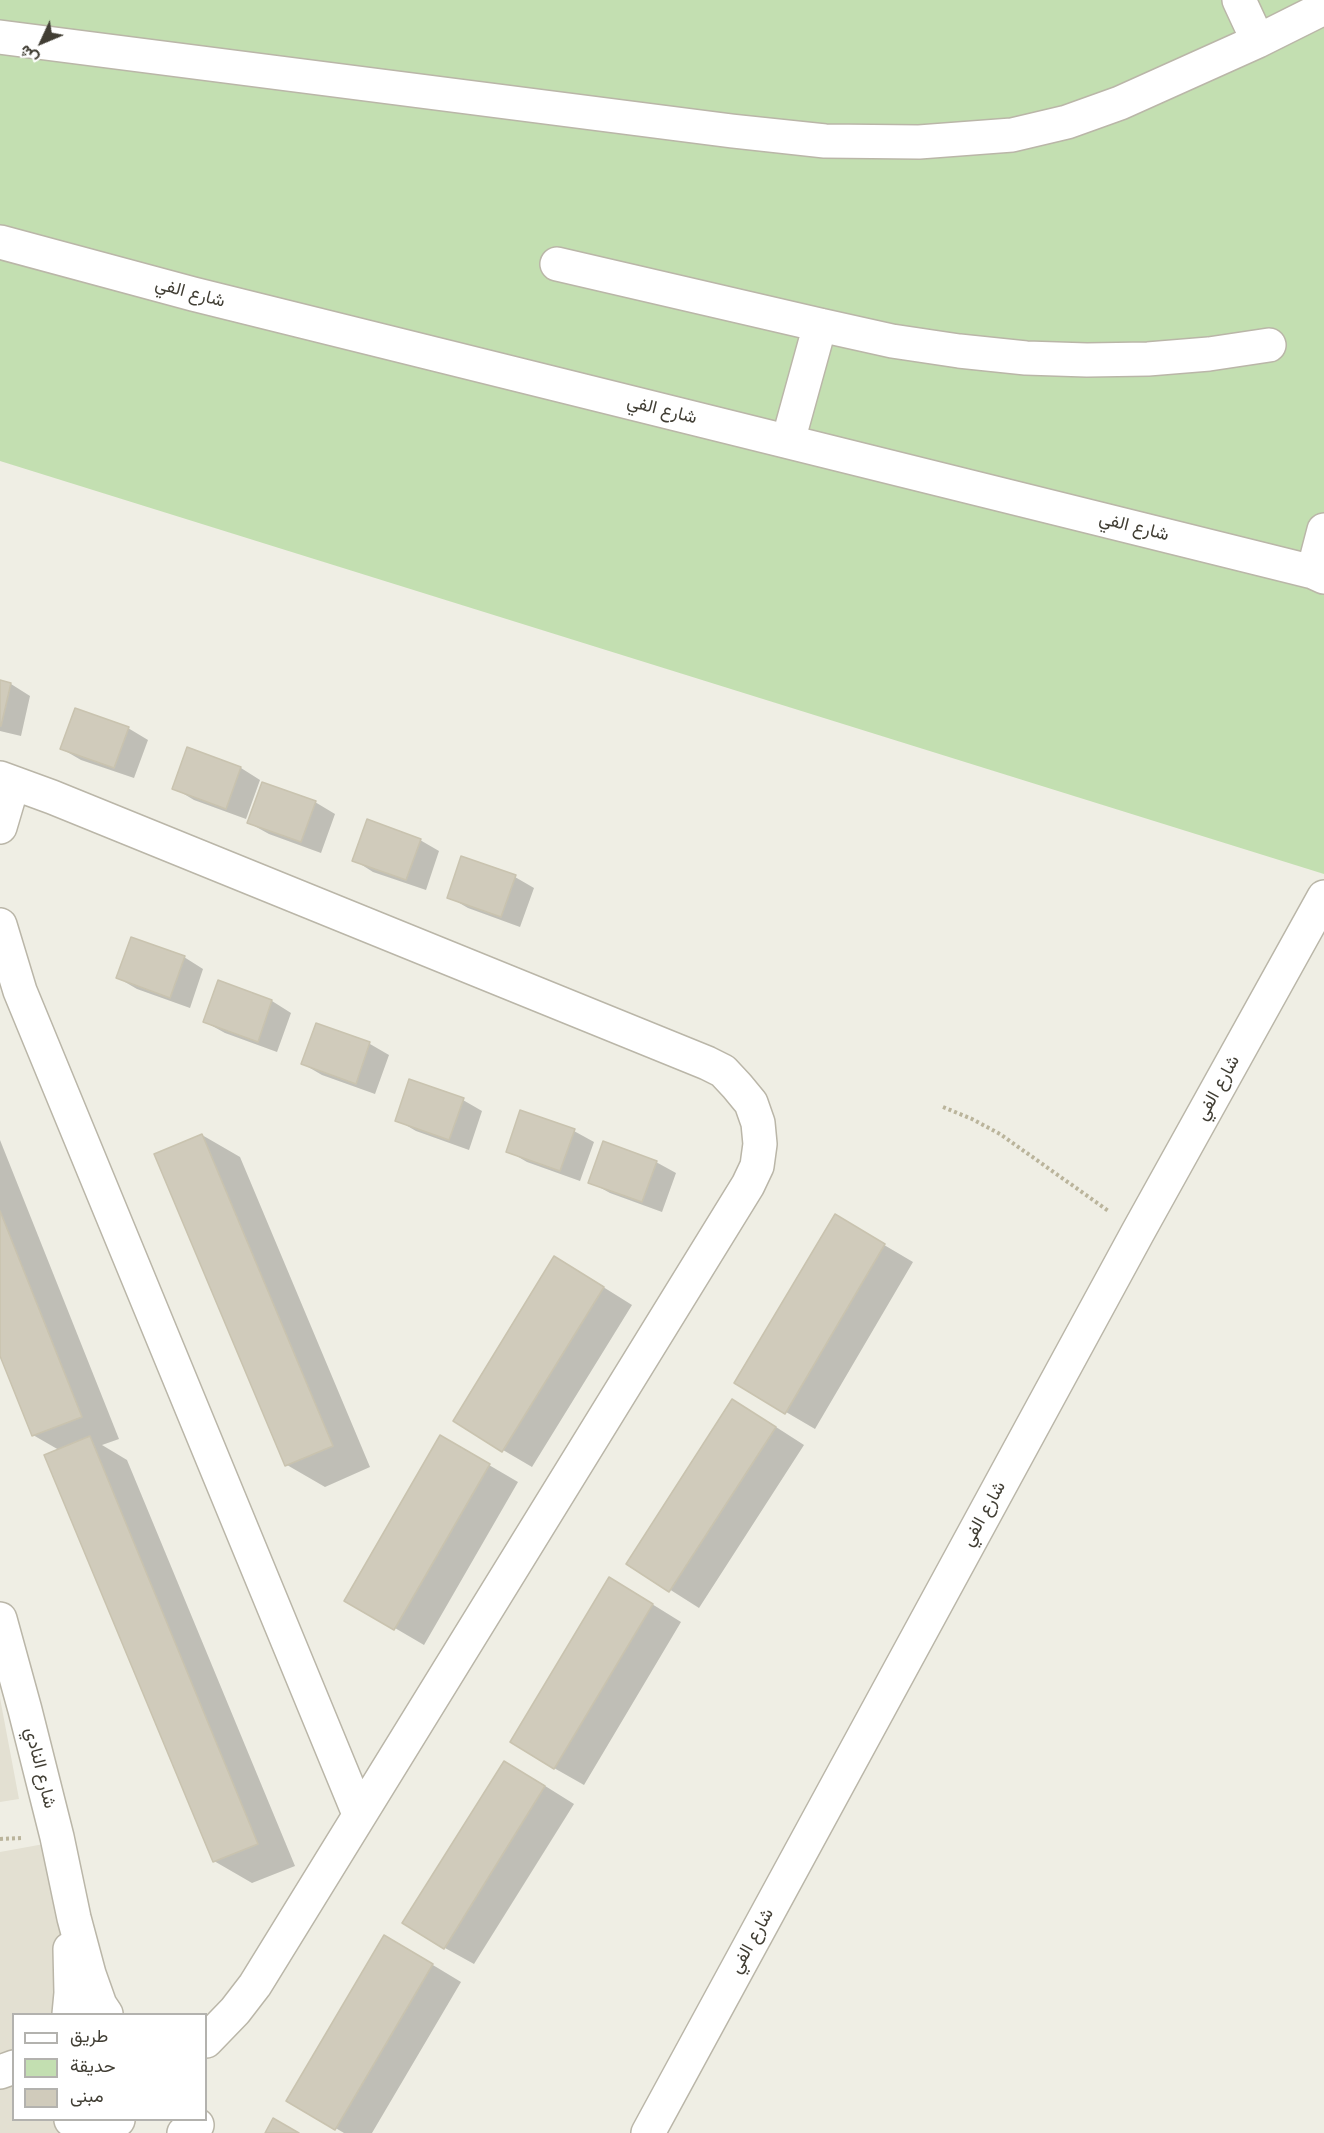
<!DOCTYPE html>
<meta charset="utf-8">
<style>
body{margin:0}
#map{position:relative;width:1324px;height:2133px;overflow:hidden;background:#efeee4;font-family:Helvetica,Vazirmatn,sans-serif}
canvas{display:block}
.legend{position:absolute;left:12px;top:2013px;width:195px;height:108px;box-sizing:border-box;background:#fff;border:2px solid #b3b2ae;margin:0;padding:8px 10px;list-style:none;font-size:18px;color:#413e34}
.legend li{display:flex;align-items:center;gap:12px;height:30px}
.legend b{width:30px;border:2px solid #b3b2ae}
.north{position:absolute;left:12px;top:12px;width:60px;height:60px;-webkit-text-stroke:4px #fff;paint-order:stroke;rotate:226deg;font-size:16px;font-weight:700;line-height:24px;text-align:center;color:#413e34}
.north::after{content:'';display:block;margin:auto;width:21px;height:27px;background:#413e34;clip-path:polygon(50% 0,100% 100%,50% 72%,0 100%)}
</style>
<div id="map">
<canvas width="1324" height="2133"></canvas>
<ul class="legend">
<li><b style="height:8px;background:#fff"></b>طريق</li>
<li><b style="height:16px;background:#c3dfb1"></b>حديقة</li>
<li><b style="height:16px;background:#d0cbbb"></b>مبنى</li>
</ul>
<div class="north">ش</div>
</div>
<script>
const c = document.querySelector('canvas').getContext('2d');
c.lineJoin = 'round';
function fillPath(path, color) { c.fillStyle = color; c.fill(path, 'evenodd'); }
const toPath = rows => new Path2D(rows.map(r => 'M' + r).join(''));
function stroke(path, color, width, dash) { c.strokeStyle = color; c.lineWidth = width; c.lineCap = dash ? 'butt' : 'round'; c.setLineDash(dash || []); c.stroke(path); }
function write(font, color, halo, rows, align = 'center') {
  c.font = font + ' Helvetica,Vazirmatn,sans-serif'; c.lineWidth = 5; c.setLineDash([]); c.textBaseline = 'middle'; c.strokeStyle = halo; c.fillStyle = color; for (const [text, x, y, turn = 0] of rows) {
    c.save(); c.translate(x, y); c.rotate((+turn || 0) * Math.PI / 180); c.textAlign = isNaN(turn) ? turn : align; if (halo) c.strokeText(text, 0, 0); c.fillText(text, 0, 0); c.restore();
  }
}
const residential = toPath([
 [0,1698,19,1799,0,1802],
 [55,1842,97,2014,14,2014,14,2120,109,2120,108,2133,0,2133,0,1852]
]);
const green = toPath([
 [0,0,1324,0,1324,874,0,461]
]);
const shadow = toPath([
 [0,682,11,684,30,696,21,736,0,731],
 [128,728,148,740,134,778,81,760,62,749],
 [188,749,241,768,260,780,246,819,194,800,174,788],
 [315,802,335,814,321,853,269,834,249,823],
 [420,840,439,851,426,890,373,872,354,860],
 [515,877,534,888,520,927,468,908,449,897],
 [184,957,203,969,190,1008,137,989,118,978],
 [272,1001,291,1013,277,1052,225,1033,205,1022],
 [317,1025,370,1044,389,1055,375,1094,322,1075,303,1064],
 [463,1100,482,1111,469,1150,416,1131,397,1120],
 [574,1131,594,1142,580,1181,527,1162,508,1151],
 [202,1135,240,1157,370,1467,325,1487,287,1465],
 [0,1140,119,1439,102,1445,127,1460,295,1866,252,1883,214,1861,59,1450,33,1435,0,1352],
 [656,1162,676,1173,662,1212,610,1193,590,1182],
 [835,1216,913,1262,815,1429,786,1412],
 [584,1275,632,1305,532,1467,503,1450],
 [762,1418,804,1445,699,1608,628,1563],
 [441,1437,518,1482,424,1645,347,1600],
 [639,1596,681,1622,584,1785,554,1768],
 [534,1779,574,1804,474,1964,445,1948],
 [413,1953,461,1982,372,2133,344,2133,288,2100]
]);
const building = toPath([
 [0,680,11,683,1,726,0,726,0,680],
 [75,708,129,727,114,768,60,749,75,708],
 [187,747,241,767,226,809,172,789,187,747],
 [262,782,316,801,301,842,247,823,262,782],
 [367,819,421,839,406,880,352,861,367,819],
 [461,856,516,875,501,917,447,898,461,856],
 [131,937,185,956,170,998,116,978,131,937],
 [218,980,272,1000,258,1042,203,1022,218,980],
 [316,1023,370,1042,356,1084,301,1064,316,1023],
 [409,1079,464,1098,449,1140,395,1121,409,1079],
 [520,1110,575,1129,560,1171,506,1152,520,1110],
 [202,1134,333,1446,285,1466,154,1154,202,1134],
 [603,1141,657,1161,642,1202,588,1183,603,1141],
 [0,1211,82,1417,32,1436,0,1356,0,1211],
 [835,1214,885,1244,785,1414,734,1383,835,1214],
 [554,1256,604,1287,502,1452,453,1421,554,1256],
 [732,1399,776,1427,669,1592,626,1564,732,1399],
 [440,1435,490,1464,394,1630,344,1601,440,1435],
 [90,1436,258,1844,213,1862,44,1455,90,1436],
 [609,1577,653,1604,554,1769,510,1742,609,1577],
 [504,1761,545,1786,444,1949,402,1923,504,1761],
 [384,1935,433,1964,335,2130,286,2101,384,1935],
 [273,2118,299,2133,265,2133,273,2118]
]);
const path = toPath([
 [943,1107,972,1119,1000,1134,1110,1212],
 [0,1839,23,1838]
]);
const minor = toPath([
 [1239,0,1258,41],
 [0,37,732,131,825,141,919,142,1012,135,1067,122,1120,103,1258,41,1324,8],
 [0,242,193,294,1313,572,1324,577],
 [557,264,820,325,892,341,959,351,1026,358,1087,360,1148,359,1209,354,1269,345],
 [788,441,820,325],
 [1313,572,1324,530],
 [0,778,52,797,707,1063,723,1071,737,1086,751,1103,758,1123,760,1144,757,1166,748,1185,255,1985,235,2011,206,2041],
 [0,827,13,783],
 [0,925,20,991,359,1814],
 [0,1619,25,1710,57,1837,74,1918,89,1974,100,2005,106,2014],
 [69,2014,71,1993,70,1949],
 [0,2072,14,2067],
 [71,2120,94,2125,118,2120],
 [184,2133,197,2125],
 [648,2133,1138,1232,1324,897]
]);
const streetNames = [
 ["شارع الفي",190,293,15],
 ["شارع الفي",662,410,14],
 ["شارع الفي",1134,527,14],
 ["شارع الفي",1218,1088,-61],
 ["شارع الفي",984,1514,-61],
 ["شارع النادي",40,1768,76],
 ["شارع الفي",752,1941,-61]
];
fillPath(residential, '#e3e0d2');
fillPath(green, '#c3dfb1');
fillPath(shadow, '#0003');
fillPath(building, '#d0cbbb');
stroke(building, '#c9c3af', 1.5);
stroke(minor, '#bab6a8', 36);
stroke(path, '#bab49b', 4, [3, 3]);
stroke(minor, '#fff', 33);
write('18px', '#413e34', '#fff', streetNames);
</script>
